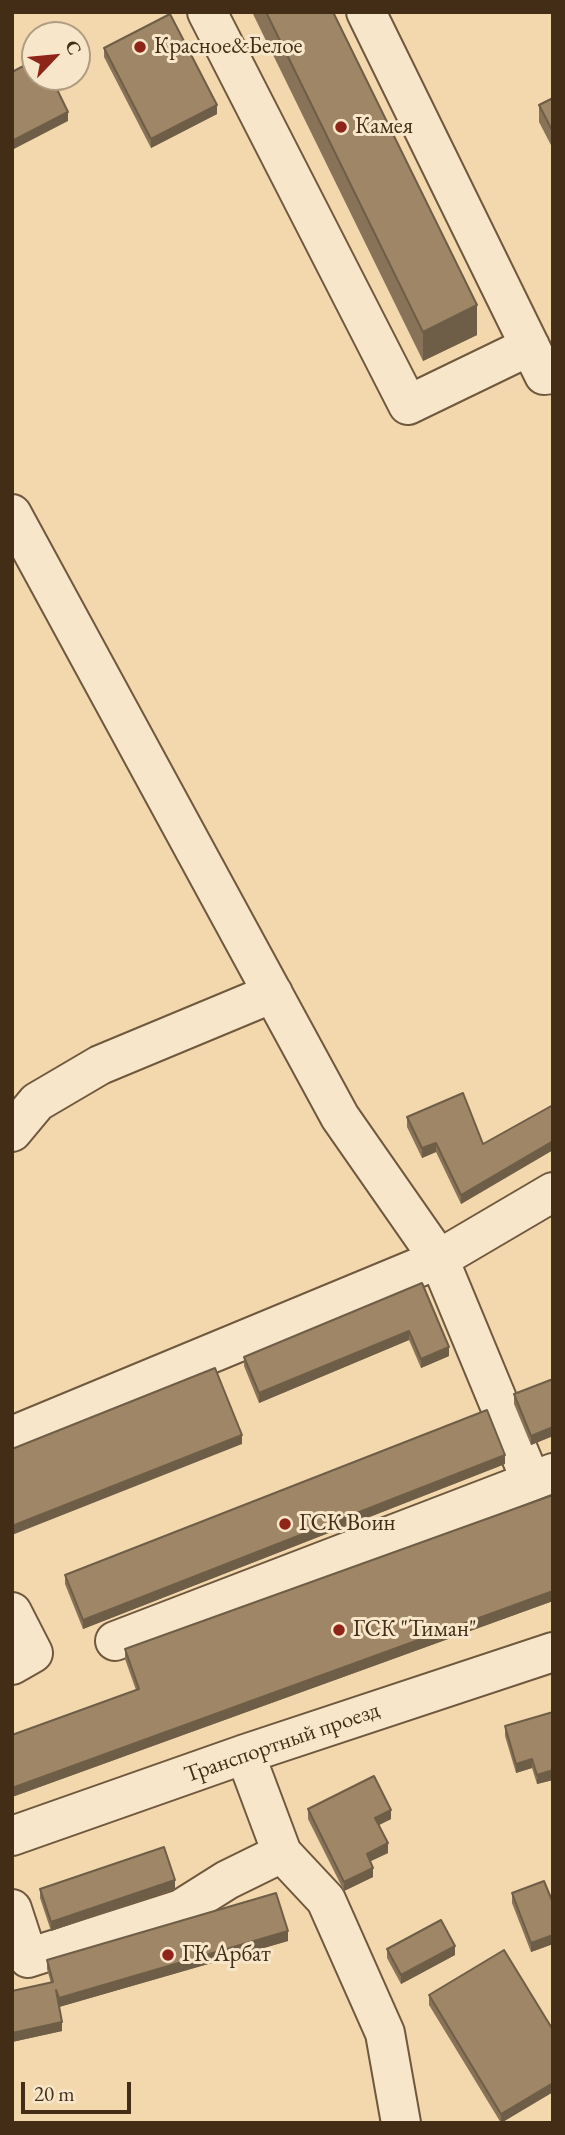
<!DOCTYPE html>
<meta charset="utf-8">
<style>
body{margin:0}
#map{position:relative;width:565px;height:2135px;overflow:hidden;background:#f3d8ae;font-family:"EB Garamond",serif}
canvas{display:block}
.frame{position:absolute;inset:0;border:14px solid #432d17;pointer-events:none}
.north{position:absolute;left:21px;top:21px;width:70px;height:70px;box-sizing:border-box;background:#f7e6ca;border:2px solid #af9c82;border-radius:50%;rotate:64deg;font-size:19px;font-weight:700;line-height:28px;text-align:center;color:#432d17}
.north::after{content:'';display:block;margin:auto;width:24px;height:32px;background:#8f2418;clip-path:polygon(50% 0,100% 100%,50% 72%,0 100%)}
.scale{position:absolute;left:21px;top:2082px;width:110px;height:32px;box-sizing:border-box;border:4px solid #432d17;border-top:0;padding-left:9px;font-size:21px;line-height:24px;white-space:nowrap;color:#432d17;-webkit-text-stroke:5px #f7e6ca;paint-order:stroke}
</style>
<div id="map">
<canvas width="565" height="2135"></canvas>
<div class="frame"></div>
<div class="north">С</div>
<div class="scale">20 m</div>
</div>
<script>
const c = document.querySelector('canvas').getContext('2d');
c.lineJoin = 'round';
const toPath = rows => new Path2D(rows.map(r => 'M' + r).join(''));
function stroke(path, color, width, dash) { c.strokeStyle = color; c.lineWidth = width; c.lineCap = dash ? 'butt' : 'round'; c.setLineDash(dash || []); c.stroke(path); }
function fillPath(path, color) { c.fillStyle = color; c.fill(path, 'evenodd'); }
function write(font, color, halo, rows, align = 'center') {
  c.font = font + ' "EB Garamond",serif'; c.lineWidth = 6; c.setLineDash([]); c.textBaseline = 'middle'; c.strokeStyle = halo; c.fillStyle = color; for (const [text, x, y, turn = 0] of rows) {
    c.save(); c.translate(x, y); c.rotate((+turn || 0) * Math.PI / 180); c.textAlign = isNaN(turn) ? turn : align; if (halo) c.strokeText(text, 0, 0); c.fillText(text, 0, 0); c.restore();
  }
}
const minor = toPath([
 [207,12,408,405,530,346],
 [366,12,544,375,553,374],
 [12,514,340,1117,439,1259,531,1481],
 [12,1132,37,1102,100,1065,273,993],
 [12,1436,439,1259,553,1192],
 [12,1612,33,1653,12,1665],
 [115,1641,553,1473],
 [245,1754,282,1853,326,1900,385,2033,401,2123],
 [12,1836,245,1754,553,1652],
 [12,1909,28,1958,181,1909,227,1880,282,1853]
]);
const wall = toPath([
 [252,12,333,12,477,335,423,361],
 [104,48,217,114,151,148,104,57],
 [553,98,553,149,539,122,539,105],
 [553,1105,553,1150,461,1204,436,1152,422,1158,407,1127,407,1117,483,1144],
 [422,1283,449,1356,421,1368,409,1340,259,1403,244,1366,244,1357],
 [553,1379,553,1436,531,1445,514,1404,514,1394],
 [505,1464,83,1629,65,1584,65,1575],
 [553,1495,553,1601,12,1797,12,1735,136,1690,125,1659,125,1649],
 [553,1712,553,1780,537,1784,532,1768,516,1773,505,1736,505,1726],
 [308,1809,391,1819,379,1825,388,1853,370,1861,373,1877,344,1891,308,1819],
 [40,1889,175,1889,51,1931,40,1898],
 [512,1893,553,1903,553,1944,531,1952,512,1903],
 [288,1941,59,2007,62,2031,12,2042,12,1991,51,1983,47,1969,47,1960],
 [387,1949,455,1955,401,1984,387,1958],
 [429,1995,553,2030,553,2092,501,2123,429,2005]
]);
const shadedWall = toPath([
 [217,105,217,114,151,148,151,139],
 [68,112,68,121,12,150,12,141],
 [477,305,477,335,423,361,423,332],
 [553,1141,553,1150,461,1204,461,1195],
 [436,1143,436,1152,422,1158,422,1148],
 [409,1331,409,1340,259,1403,259,1393],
 [449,1347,449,1356,421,1368,421,1359],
 [553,1427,553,1436,531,1445,531,1436],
 [242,1435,242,1444,12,1535,12,1526],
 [505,1455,505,1464,83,1629,83,1620],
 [553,1591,553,1601,12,1797,12,1788],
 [14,1642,14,1652,12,1653,12,1644],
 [532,1759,532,1768,516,1773,516,1764],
 [553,1770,553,1780,537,1784,537,1775],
 [391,1810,391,1819,375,1827,375,1818],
 [388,1843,388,1853,367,1863,367,1854],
 [373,1868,373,1877,344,1891,344,1882],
 [175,1880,175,1889,51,1931,51,1922],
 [288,1931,288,1941,59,2007,59,1998],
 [553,1935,553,1944,531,1952,531,1943],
 [455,1946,455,1955,401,1984,401,1975],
 [62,2022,62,2031,12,2042,12,2033],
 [553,2083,553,2092,501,2123,501,2114]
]);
const building = toPath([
 [266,12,333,12,477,305,423,332,266,12],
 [170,14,217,105,151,139,104,48,170,14],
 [35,60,35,77,51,77,68,112,12,141,12,72,35,60],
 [553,98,553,132,539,105,553,98],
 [463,1093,483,1144,553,1105,553,1141,461,1195,436,1143,422,1148,407,1117,463,1093],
 [422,1283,449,1347,421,1359,409,1331,259,1393,244,1357,422,1283],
 [215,1368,242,1435,12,1526,12,1449,215,1368],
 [553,1379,553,1427,531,1436,514,1394,553,1379],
 [487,1410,505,1455,83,1620,65,1575,487,1410],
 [553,1495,553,1591,12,1788,12,1735,139,1689,125,1649,553,1495],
 [553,1712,553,1770,537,1775,532,1759,516,1764,505,1726,553,1712],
 [374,1776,391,1810,375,1818,388,1843,367,1854,373,1868,344,1882,308,1809,374,1776],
 [164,1847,175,1880,51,1922,40,1889,164,1847],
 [544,1881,553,1903,553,1935,531,1943,512,1893,544,1881],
 [276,1893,288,1931,59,1998,56,1990,62,2022,12,2033,12,1991,53,1982,47,1960,276,1893],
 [441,1920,455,1946,401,1975,387,1949,441,1920],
 [504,1950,553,2030,553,2083,501,2114,429,1995,504,1950]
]);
const markers = [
 [140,47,7,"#8f2418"],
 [341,127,7,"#8f2418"],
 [285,1524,7,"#8f2418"],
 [339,1630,7,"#8f2418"],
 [168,1955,7,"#8f2418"]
];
const poiNames = [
 ["Красное&Белое",154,47],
 ["Камея",355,127],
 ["ГСК Воин",299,1524],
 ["ГСК \"Тиман\"",353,1630],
 ["ГК Арбат",182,1955]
];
const streetNames = [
 ["Транспортный проезд",282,1743,-19]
];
stroke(minor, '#6f583d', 42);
stroke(minor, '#f7e6ca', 38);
fillPath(wall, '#897358');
fillPath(shadedWall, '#6f5e47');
fillPath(building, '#9f8666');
stroke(building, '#6f5e47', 2);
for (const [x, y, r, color] of markers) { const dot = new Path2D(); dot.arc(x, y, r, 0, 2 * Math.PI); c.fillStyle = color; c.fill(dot); stroke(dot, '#f7e6ca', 2.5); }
write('23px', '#432d17', '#f7e6ca', poiNames, 'left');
write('23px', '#432d17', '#f7e6ca', streetNames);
</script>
